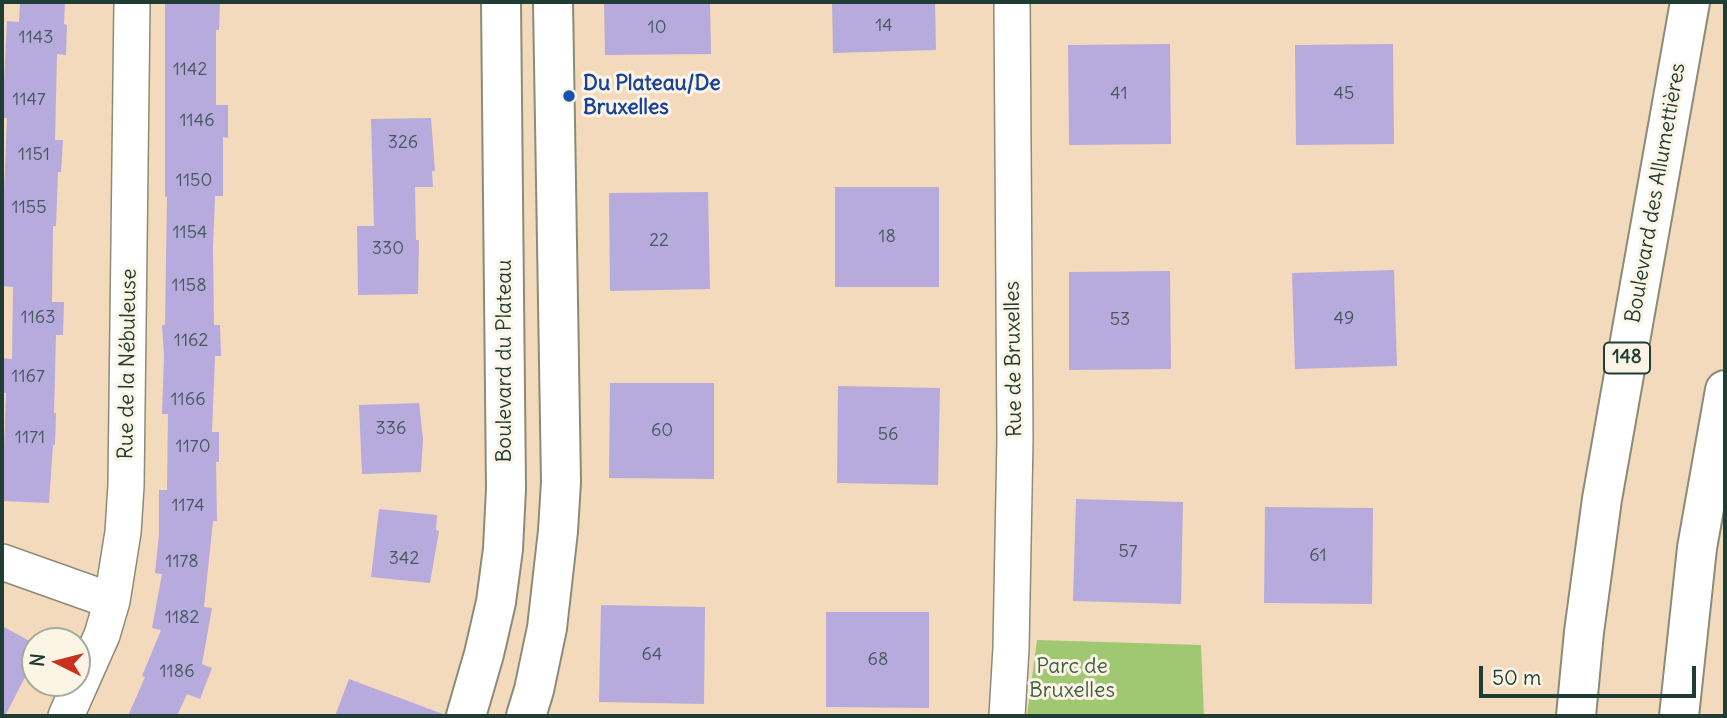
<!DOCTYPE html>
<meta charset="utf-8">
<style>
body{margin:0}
#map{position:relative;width:1727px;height:718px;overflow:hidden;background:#f4dabc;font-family:Delius,sans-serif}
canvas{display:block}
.frame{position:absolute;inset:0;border:4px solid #1f3d34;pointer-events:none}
.north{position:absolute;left:21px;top:627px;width:70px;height:70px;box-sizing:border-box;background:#fcf5e5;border:2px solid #a4ab9e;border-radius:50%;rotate:276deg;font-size:19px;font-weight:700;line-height:28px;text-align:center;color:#1f3d34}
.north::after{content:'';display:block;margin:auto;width:24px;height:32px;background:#c8321e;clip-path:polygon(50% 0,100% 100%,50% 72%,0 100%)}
.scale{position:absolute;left:1479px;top:666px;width:217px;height:32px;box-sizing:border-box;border:4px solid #1f3d34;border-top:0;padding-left:9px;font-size:21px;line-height:24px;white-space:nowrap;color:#1f3d34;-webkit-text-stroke:5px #fcf5e5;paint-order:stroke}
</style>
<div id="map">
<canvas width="1727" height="718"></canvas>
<div class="frame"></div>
<div class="north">N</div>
<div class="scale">50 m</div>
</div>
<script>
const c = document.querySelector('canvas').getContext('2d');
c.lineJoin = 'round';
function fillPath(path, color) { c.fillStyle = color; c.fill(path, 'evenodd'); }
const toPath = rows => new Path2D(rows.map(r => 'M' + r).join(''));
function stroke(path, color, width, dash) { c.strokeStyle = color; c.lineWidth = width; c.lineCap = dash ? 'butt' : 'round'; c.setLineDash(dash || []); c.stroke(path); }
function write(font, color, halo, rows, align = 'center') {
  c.font = font + ' Delius,sans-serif'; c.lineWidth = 6; c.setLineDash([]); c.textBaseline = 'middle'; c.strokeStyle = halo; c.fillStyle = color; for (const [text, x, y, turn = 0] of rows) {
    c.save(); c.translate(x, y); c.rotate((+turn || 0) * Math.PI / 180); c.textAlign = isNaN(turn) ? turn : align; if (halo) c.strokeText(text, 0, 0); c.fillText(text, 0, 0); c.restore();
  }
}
const green = toPath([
 [1037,640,1201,645,1204,716,1027,716]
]);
const building = toPath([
 [20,2,65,2,64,24,67,25,66,55,57,54,55,140,63,140,61,172,58,172,56,226,53,226,52,302,64,302,63,335,56,335,54,413,56,413,55,445,53,445,49,503,2,501,6,393,2,393,2,358,12,359,13,287,2,286,2,190,4,190,7,118,2,118,2,81,4,81,7,21,19,22],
 [165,2,220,2,219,30,216,30,216,105,228,105,228,138,223,137,223,196,215,196,213,248,214,325,220,325,221,356,215,356,212,432,219,432,219,462,216,462,217,521,213,521,204,607,212,608,202,664,212,668,200,699,187,694,177,716,128,716,145,677,142,676,161,630,152,628,162,574,155,573,159,534,159,490,167,490,168,414,162,414,164,356,162,325,165,325,167,197,165,197],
 [604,2,710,2,711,54,605,55],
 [832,2,935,2,936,50,833,53],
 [1170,44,1171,144,1069,145,1068,45],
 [1393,44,1394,144,1296,145,1295,45],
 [431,118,435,171,432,171,433,187,415,187,416,240,419,240,418,294,358,295,357,226,374,226,371,119],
 [835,187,939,187,939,287,835,287],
 [708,192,710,289,610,291,609,193],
 [1394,270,1397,366,1295,369,1292,273],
 [1170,271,1171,369,1069,370,1069,272],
 [610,383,714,383,714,479,609,478],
 [838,386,940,388,938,485,837,483],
 [419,403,423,439,421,472,362,474,359,405],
 [1076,499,1183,502,1181,604,1073,601],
 [1265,507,1373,508,1372,604,1264,603],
 [379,509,437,515,436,530,439,531,430,583,371,577],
 [601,605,705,607,704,704,599,702],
 [826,612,929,612,929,708,826,707],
 [2,626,35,644,35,658,5,716,2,716],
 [349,679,443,714,443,716,335,716]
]);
const street = toPath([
 [2,562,112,601],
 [66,716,102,635,112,601,123,532,126,486,132,2],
 [1007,716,1011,648,1015,439,1012,2]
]);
const secondary = toPath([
 [466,716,484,654,496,602,503,549,506,489,501,2],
 [526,716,534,690,547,628,558,531,561,482,553,2]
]);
const highway = toPath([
 [1576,716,1584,632,1602,499,1690,2],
 [1679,716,1697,548,1725,390]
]);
const markers = [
 [569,96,7,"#1a4fb4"]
];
const numberNames = [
 ["14",884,26],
 ["10",657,28],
 ["1143",36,38],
 ["1142",190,70],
 ["41",1119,94],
 ["45",1344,94],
 ["1147",29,100],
 ["1146",197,121],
 ["326",403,143],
 ["1151",34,155],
 ["1150",194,181],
 ["1155",29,208],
 ["1154",190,233],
 ["18",887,237],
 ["22",659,241],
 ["330",388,249],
 ["1158",189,286],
 ["1163",38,318],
 ["49",1344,319],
 ["53",1120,320],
 ["1162",191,341],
 ["1167",28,377],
 ["1166",188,400],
 ["336",391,429],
 ["60",662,431],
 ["56",888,435],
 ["1171",30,438],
 ["1170",193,447],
 ["1174",188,506],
 ["57",1128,552],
 ["61",1318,556],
 ["342",404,559],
 ["1178",182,562],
 ["1182",182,618],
 ["64",652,655],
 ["68",878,660],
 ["1186",177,672]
];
const shields = [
 [1627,358,46]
];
const shieldNames = [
 ["148",1627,358]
];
const transitNames = [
 ["Du Plateau/De",583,84],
 ["Bruxelles",583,108]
];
const streetNames = [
 ["Boulevard des Allumettières",1656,193,-80],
 ["Rue de Bruxelles",1014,359,-91],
 ["Boulevard du Plateau",505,361,-90],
 ["Rue de la Nébuleuse",128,364,-89]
];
const parkNames = [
 ["Parc de",1072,667],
 ["Bruxelles",1072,691]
];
fillPath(green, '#a0c772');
fillPath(building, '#b7aadc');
stroke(street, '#8a8c78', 38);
stroke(secondary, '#8a8c78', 42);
stroke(highway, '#8a8c78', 42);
stroke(street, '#fff', 35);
stroke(secondary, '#fff', 38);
stroke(highway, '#fff', 38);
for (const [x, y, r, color] of markers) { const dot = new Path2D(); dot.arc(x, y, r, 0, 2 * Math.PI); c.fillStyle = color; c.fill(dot); stroke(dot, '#fcf5e5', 2.5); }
write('18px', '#45585e', null, numberNames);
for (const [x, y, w] of shields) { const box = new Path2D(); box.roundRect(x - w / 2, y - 15.5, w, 31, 5); c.fillStyle = '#fcf5e5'; c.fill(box); stroke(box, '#1f3d34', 2); }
write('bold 19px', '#1f3d34', null, shieldNames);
write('bold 21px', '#164399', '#fcf5e5', transitNames, 'left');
write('21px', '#1f3d34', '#fcf5e5', streetNames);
write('21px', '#3f6044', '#fcf5e5', parkNames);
</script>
